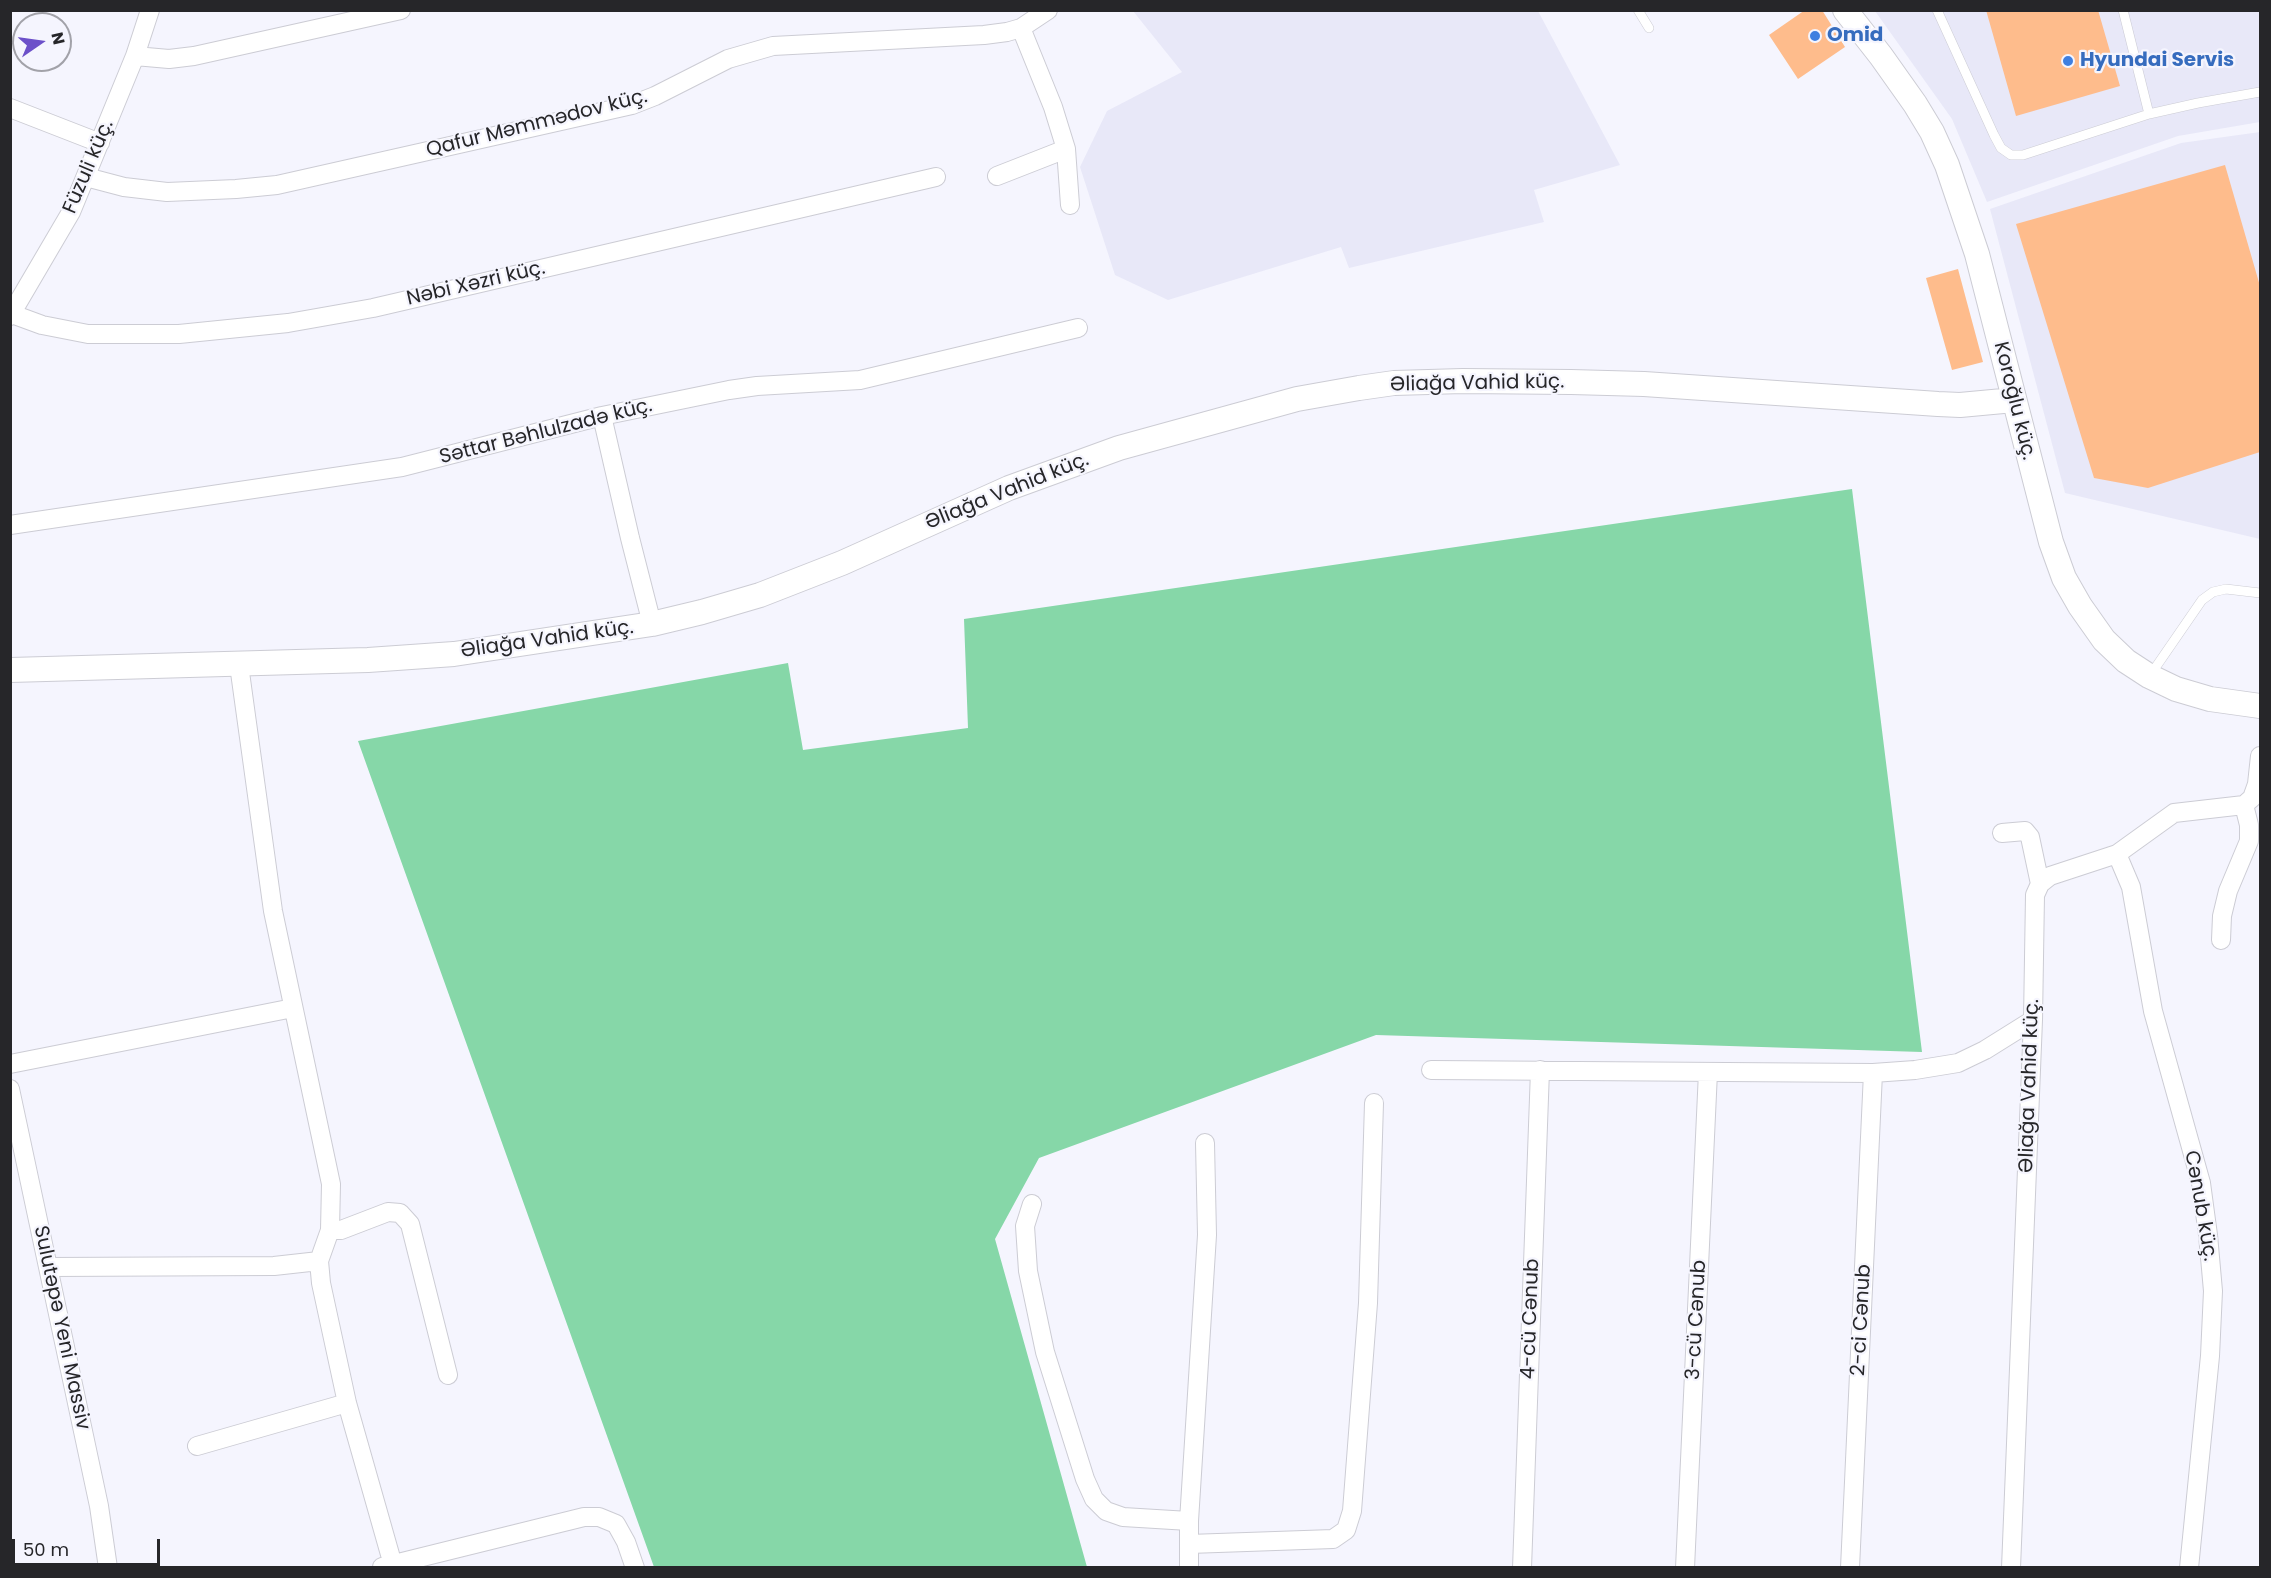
<!DOCTYPE html>
<meta charset="utf-8">
<style>
body{margin:0}
#map{position:relative;width:2271px;height:1578px;overflow:hidden;background:#f5f5fe;font-family:Poppins,sans-serif}
canvas{display:block}
.frame{position:absolute;inset:0;border:12px solid #262629;pointer-events:none}
.north{position:absolute;left:12px;top:12px;width:60px;height:60px;box-sizing:border-box;background:#f5f5fe;border:2px solid #a2a2a9;border-radius:50%;rotate:77deg;font-size:16px;font-weight:700;line-height:24px;text-align:center;color:#262629}
.north::after{content:'';display:block;margin:auto;width:21px;height:27px;background:#6c50c9;clip-path:polygon(50% 0,100% 100%,50% 72%,0 100%)}
.scale{position:absolute;left:12px;top:1539px;width:148px;height:27px;box-sizing:border-box;border:3px solid #262629;border-top:0;padding-left:8px;font-size:18px;line-height:21px;white-space:nowrap;color:#262629;-webkit-text-stroke:4px #f5f5fe;paint-order:stroke}
</style>
<div id="map">
<canvas width="2271" height="1578"></canvas>
<div class="frame"></div>
<div class="north">N</div>
<div class="scale">50 m</div>
</div>
<script>
const c = document.querySelector('canvas').getContext('2d');
c.lineJoin = 'round';
function fillPath(path, color) { c.fillStyle = color; c.fill(path, 'evenodd'); }
const toPath = rows => new Path2D(rows.map(r => 'M' + r).join(''));
function stroke(path, color, width, dash) { c.strokeStyle = color; c.lineWidth = width; c.lineCap = dash ? 'butt' : 'round'; c.setLineDash(dash || []); c.stroke(path); }
function write(font, color, halo, rows, align = 'center') {
  c.font = font + ' Poppins,sans-serif'; c.lineWidth = 4.5; c.setLineDash([]); c.textBaseline = 'middle'; c.strokeStyle = halo; c.fillStyle = color; for (const [text, x, y, turn = 0] of rows) {
    c.save(); c.translate(x, y); c.rotate((+turn || 0) * Math.PI / 180); c.textAlign = isNaN(turn) ? turn : align; if (halo) c.strokeText(text, 0, 0); c.fillText(text, 0, 0); c.restore();
  }
}
const built = toPath([
 [1133,11,1538,11,1620,165,1534,190,1544,222,1349,268,1341,247,1168,300,1115,275,1080,167,1107,111,1182,72],
 [1875,11,2260,11,2260,122,2178,136,1987,202,1952,119],
 [2260,132,2260,539,2065,493,1990,209,2181,143]
]);
const green = toPath([
 [1852,489,1922,1052,1376,1035,1039,1158,995,1239,1087,1567,654,1567,358,741,788,663,803,750,968,728,964,619]
]);
const building = toPath([
 [1805,10,1822,10,1845,47,1798,79,1769,35],
 [1986,10,2098,10,2120,86,2016,116],
 [2225,165,2260,286,2260,452,2148,488,2094,478,2016,224],
 [1958,269,1983,362,1952,370,1926,278]
]);
const lane = toPath([
 [1638,10,1649,28],
 [1937,10,1994,135,2001,148,2011,155,2023,155,2149,114,2198,103,2260,92],
 [2123,10,2149,114],
 [2151,674,2202,600,2213,592,2226,589,2260,593]
]);
const street = toPath([
 [1021,28,1053,107,1066,149,1070,205],
 [135,56,169,59,194,56,401,10],
 [10,108,100,143],
 [997,176,1066,149],
 [86,177,124,187,167,192,236,189,277,185,632,105,655,96,728,59,773,46,984,35,1007,32,1021,28,1048,10],
 [12,314,42,325,88,334,179,334,288,323,373,308,936,177],
 [10,316,71,212,135,56,150,10],
 [602,416,630,538,652,624],
 [10,525,402,467,602,416,729,390,757,386,860,380,1078,328],
 [239,665,273,911,331,1184,330,1230,319,1261,321,1283,347,1403,393,1565],
 [2002,833,2025,831,2030,837,2040,884],
 [2117,854,2131,887,2153,1011,2201,1183,2208,1235,2213,1291,2210,1356,2189,1568],
 [2221,940,2222,916,2228,891,2249,841,2249,825,2244,805],
 [10,1064,293,1008],
 [1431,1070,1873,1073,1915,1070,1958,1063,1985,1050,2033,1020],
 [10,1089,99,1506,108,1568],
 [1032,1204,1025,1226,1028,1271,1045,1352,1085,1479,1094,1499,1106,1511,1123,1517,1189,1521],
 [330,1230,341,1230,388,1212,400,1213,410,1224,448,1375],
 [49,1267,274,1266,319,1261],
 [197,1446,347,1403],
 [1189,1544,1333,1539,1346,1530,1352,1511,1368,1303,1374,1103],
 [382,1567,584,1517,599,1517,616,1524,626,1542,635,1568],
 [1189,1568,1189,1521,1207,1235,1205,1143],
 [1522,1568,1540,1070],
 [1685,1568,1708,1072],
 [1850,1568,1873,1073],
 [2011,1568,2033,1020,2035,895,2040,884,2050,876,2117,854,2174,813,2244,805,2252,798,2257,784,2260,756]
]);
const secondary = toPath([
 [1845,10,1881,56,1915,104,1932,132,1947,165,1977,254,2051,542,2064,578,2080,606,2104,640,2126,661,2149,676,2176,689,2210,699,2260,706],
 [10,670,368,660,454,654,652,624,702,612,760,595,842,563,1009,488,1119,448,1297,399,1359,388,1394,383,1463,381,1571,382,1644,384,1938,404,1960,405,2014,400]
]);
const markers = [
 [1815,36,6,"#3f7fe0"],
 [2068,61,6,"#3f7fe0"]
];
const shopNames = [
 ["Omid",1827,36],
 ["Hyundai Servis",2080,61]
];
const streetNames = [
 ["Qafur Məmmədov küç.",537,124,-14],
 ["Füzuli küç.",89,167,-67],
 ["Nəbi Xəzri küç.",476,284,-13],
 ["Əliağa Vahid küç.",1477,384,-1],
 ["Koroğlu küç.",2014,401,76],
 ["Səttar Bəhlulzadə küç.",546,432,-14],
 ["Əliağa Vahid küç.",1007,492,-22],
 ["Əliağa Vahid küç.",547,640,-8],
 ["Əliağa Vahid küç.",2030,1086,-88],
 ["Cənub küç.",2200,1206,80],
 ["4-cü Cənub",1531,1319,-88],
 ["3-cü Cənub",1697,1320,-87],
 ["2-ci Cənub",1862,1320,-87],
 ["Sulutəpə Yeni Massiv",61,1328,78]
];
fillPath(built, '#e8e8f8');
fillPath(green, '#86d7a8');
fillPath(building, '#febc8c');
stroke(lane, '#ccccd4', 10);
stroke(street, '#ccccd4', 20);
stroke(secondary, '#ccccd4', 26);
stroke(lane, '#fff', 9);
stroke(street, '#fff', 18);
stroke(secondary, '#fff', 24);
for (const [x, y, r, color] of markers) { const dot = new Path2D(); dot.arc(x, y, r, 0, 2 * Math.PI); c.fillStyle = color; c.fill(dot); stroke(dot, '#f5f5fe', 2); }
write('bold 20px', '#366cbe', '#f5f5fe', shopNames, 'left');
write('20px', '#262629', '#f5f5fe', streetNames);
</script>
